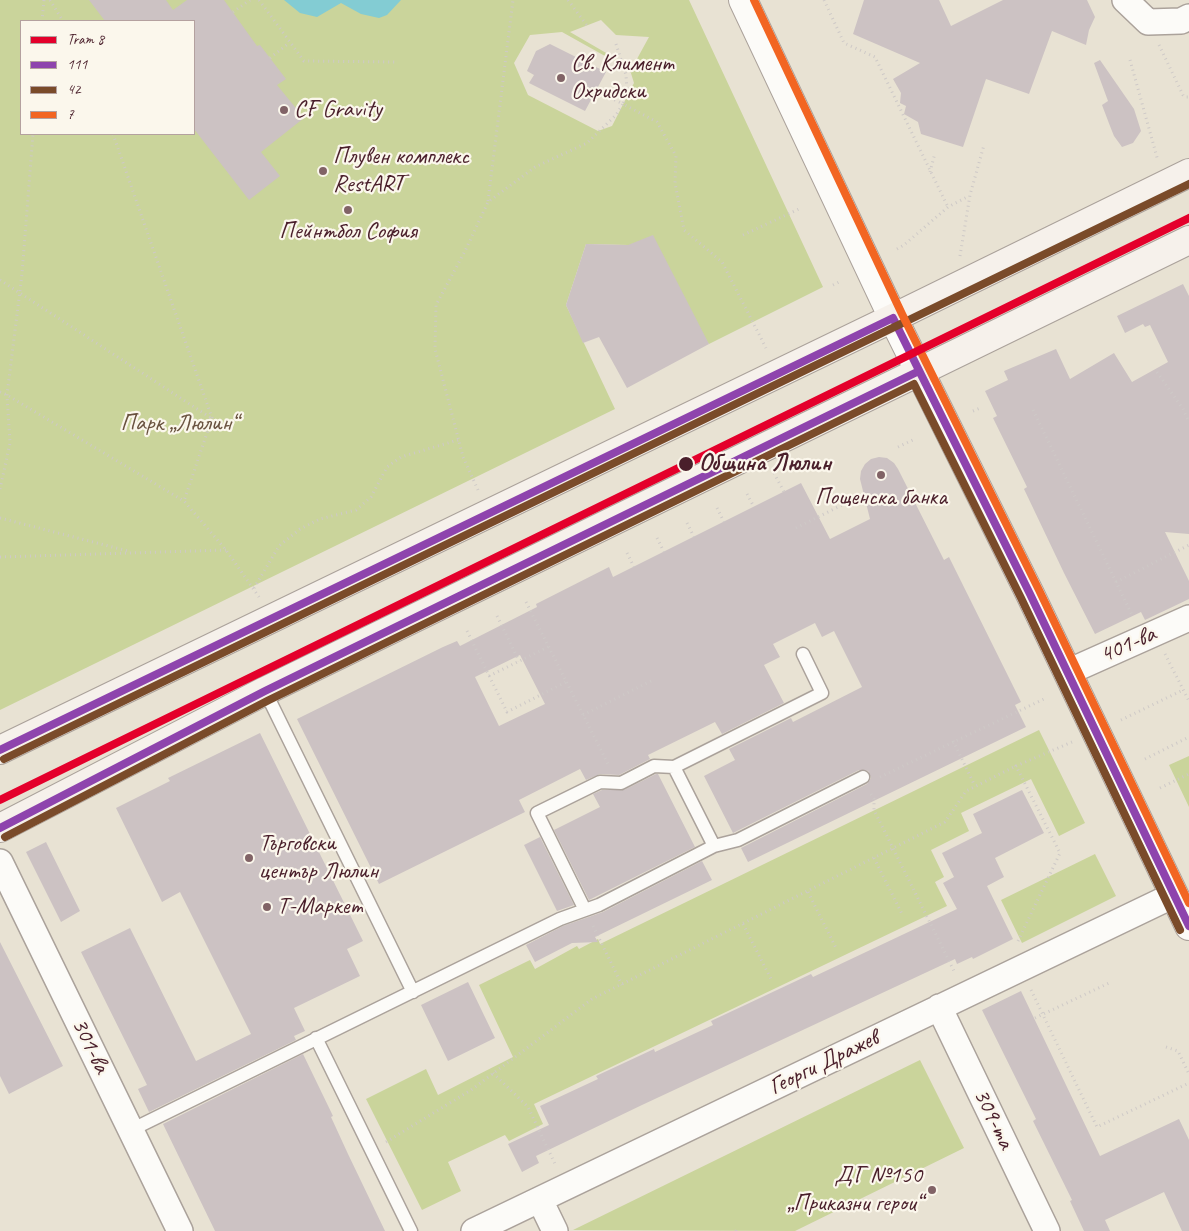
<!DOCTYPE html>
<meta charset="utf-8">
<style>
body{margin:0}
#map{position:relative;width:1189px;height:1231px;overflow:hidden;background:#e8e2d3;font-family:Caveat,sans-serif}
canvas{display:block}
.legend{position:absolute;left:20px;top:20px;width:175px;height:115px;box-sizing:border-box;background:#fbf7ec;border:1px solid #b4a19f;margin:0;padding:6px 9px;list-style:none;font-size:15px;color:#4a1f2b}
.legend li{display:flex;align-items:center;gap:10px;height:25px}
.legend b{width:25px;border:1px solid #b4a19f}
</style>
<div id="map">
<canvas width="1189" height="1231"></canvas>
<ul class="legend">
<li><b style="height:6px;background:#e4002b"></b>Tram 8</li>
<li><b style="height:6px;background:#8e44ad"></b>111</li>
<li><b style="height:6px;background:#7a4b2a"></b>42</li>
<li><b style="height:6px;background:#f26522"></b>7</li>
</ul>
</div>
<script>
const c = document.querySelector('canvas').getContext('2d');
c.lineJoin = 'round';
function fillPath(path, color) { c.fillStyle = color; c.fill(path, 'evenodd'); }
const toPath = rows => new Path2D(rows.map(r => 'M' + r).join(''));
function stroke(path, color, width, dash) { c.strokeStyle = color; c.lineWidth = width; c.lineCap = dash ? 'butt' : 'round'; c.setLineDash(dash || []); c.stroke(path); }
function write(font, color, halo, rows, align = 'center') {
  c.font = font + ' Caveat,sans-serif'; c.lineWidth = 4.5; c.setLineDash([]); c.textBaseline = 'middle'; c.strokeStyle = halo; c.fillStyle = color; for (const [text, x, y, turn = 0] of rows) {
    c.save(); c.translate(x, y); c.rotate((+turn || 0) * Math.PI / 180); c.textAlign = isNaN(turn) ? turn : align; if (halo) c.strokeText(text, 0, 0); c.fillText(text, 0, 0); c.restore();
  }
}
const green = toPath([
 [0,0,689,0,823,287,709,344,628,245,586,244,566,305,615,409,0,710],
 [601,20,616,35,649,37,632,68,570,32],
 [21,21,194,21,194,134,21,134],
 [562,32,630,70,634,83,612,126,598,131,528,95,514,63,530,35],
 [1039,730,1085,823,1059,836,1031,779,961,813,969,831,931,850,944,877,935,882,947,906,534,1104,543,1124,509,1141,505,1135,448,1162,461,1191,422,1210,366,1099,426,1069,438,1095,513,1057,479,985,530,960,535,969,577,946,579,949,598,939,600,944],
 [1189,756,1189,807,1169,765],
 [1095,854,1116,896,1022,943,1001,900],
 [920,1060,964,1148,795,1231,573,1230]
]);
const water = toPath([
 [284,0,401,0,387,15,379,18,361,14,341,3,317,17,300,13]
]);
const building = toPath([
 [89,0,166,0,173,10,187,0,224,0,257,46,260,45,286,79,277,85,304,118,261,152,280,176,249,200,194,129,194,21,105,21],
 [864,0,939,0,951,26,1003,0,1087,0,1095,17,1089,30,1086,45,1052,31,1029,94,986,79,963,147,921,134,918,122,904,114,906,106,900,103,901,93,893,79,920,63,853,34],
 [550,44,606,72,585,111,529,83,534,75,527,71,536,51],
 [1100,60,1134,109,1141,131,1133,143,1122,147,1114,136,1110,126,1102,105,1108,101,1094,63],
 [653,235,709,344,627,388,599,337,583,343,566,305,586,244,628,245],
 [1183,284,1189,296,1189,534,1165,532,1189,581,1189,599,1145,620,1141,612,1095,634,1064,573,1024,489,1027,487,993,418,997,416,985,391,1008,380,1004,371,1056,349,1070,379,1114,353,1132,382,1168,362,1150,325,1145,327,1143,324,1125,333,1117,316],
 [879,457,887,458,894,463,898,469,944,560,949,557,1021,702,1015,705,1026,727,748,862,741,848,867,784,871,778,868,771,859,770,733,833,704,776,735,760,729,749,791,718,793,722,862,687,834,631,822,637,815,623,773,644,780,657,764,665,784,703,722,734,715,722,648,755,650,759,619,775,600,774,586,780,580,769,519,800,525,812,379,884,297,719,443,647,457,641,460,646,537,607,536,604,609,567,613,577,801,483,830,539,870,519,860,479,861,471,865,464,871,459],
 [520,655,545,704,499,726,475,677],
 [260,733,363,941,347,949,360,976,294,1008,305,1031,294,1036,296,1040,149,1112,138,1089,147,1085,81,952,130,928,196,1061,251,1034,180,892,162,902,116,808,170,781,168,778],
 [656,774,658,774,695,847,589,900,554,830,600,807,593,794,602,790,624,790],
 [1022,790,1044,833,995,858,1004,877,987,886,1013,939,973,959,972,957,957,964,955,959,642,1105,536,1156,539,1163,522,1172,508,1144,549,1125,540,1106,598,1079,596,1076,654,1049,655,1052,713,1025,711,1021,811,974,813,977,957,909,943,883,954,877,942,853,982,833,973,814],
 [540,837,574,905,557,911,524,845],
 [46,842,80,911,61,922,26,852],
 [702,861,712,880,595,937,598,942,572,943,535,962,526,945,563,926,603,912],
 [0,942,63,1066,9,1094,0,1076],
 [468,982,495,1038,448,1061,421,1005],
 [1021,991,1100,1156,1179,1119,1189,1140,1189,1231,1182,1231,1164,1192,1105,1220,1110,1231,1084,1231,1070,1201,1072,1200,1033,1121,1036,1119,982,1010],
 [303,1054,333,1116,331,1117,348,1154,385,1231,215,1231,163,1124]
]);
const path = toPath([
 [50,0,63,21],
 [259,0,304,61,395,62],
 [568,0,588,27],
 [824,0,844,43,875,57,948,207],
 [233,12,250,0],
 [42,21,44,0],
 [616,44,626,75,627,90,623,104,657,122,676,156,675,183,684,230,722,262,766,348],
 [1159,45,1183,95,1185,97,1189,97],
 [270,58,289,43],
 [1130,60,1158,161],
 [113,134,212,418,184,501],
 [930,172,935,153],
 [488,201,513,0],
 [743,235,799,209],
 [897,249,904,245,948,207,969,196],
 [960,256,970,195,984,145],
 [0,280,211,418],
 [833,285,839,282],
 [1157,372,1183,409,1189,422],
 [0,392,7,395,184,501,226,550,259,597],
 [1033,410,1133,617],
 [973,411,980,408],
 [898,447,915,439],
 [774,473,784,492],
 [0,489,10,443,7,395,22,274,33,134],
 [478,490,463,457,435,349,436,305,465,251,488,202,535,167,587,143,616,115,623,104,586,86],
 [747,494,754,507],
 [717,508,724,522],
 [0,518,128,551],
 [687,523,694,537],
 [796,528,864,494],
 [657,538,664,552],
 [627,553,634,567],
 [0,557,226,550],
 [1116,582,1189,545],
 [254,588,279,546,300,529,320,519,356,510,371,497,387,467,401,457,458,440],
 [526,602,608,764],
 [497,616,519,661],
 [467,631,507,712,566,682],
 [1165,654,1189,701],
 [489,676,548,647],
 [583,715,651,681],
 [1121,720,1183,690],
 [953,741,975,786],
 [1145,759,1189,737],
 [880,777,1044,699],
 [1160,788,1189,774],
 [871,794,874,799,874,810,955,973],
 [874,858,903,916],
 [808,892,836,948],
 [743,924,771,979],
 [593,926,622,985],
 [1018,941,1060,853,1016,766,1072,742],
 [1031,990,1097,1127,1189,1083],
 [1035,1018,1109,983],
 [1166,1047,1178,1051,1189,1074],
 [493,1073,528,1107,556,1166],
 [386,1142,471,1090,592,999,945,822,966,791,1016,766],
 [736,1231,737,1228]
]);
const service = toPath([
 [265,691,413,992],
 [714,846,674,767,822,693,803,654],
 [585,910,537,813,600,782,621,783,654,766,674,767],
 [316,1038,411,1231],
 [131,1130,560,919,599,905,714,846,738,840,863,777]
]);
const minor = toPath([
 [1125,0,1148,22,1181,21,1189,17],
 [1068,672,1189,618],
 [0,862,180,1231],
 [939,1007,1047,1231],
 [540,1200,555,1231],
 [474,1231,1174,895]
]);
const tertiary = toPath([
 [743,0,893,318,1030,594,1189,926]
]);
const secondary = toPath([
 [0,750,893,318,1189,173],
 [0,828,265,691,1189,240]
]);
const bus1 = toPath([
 [0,750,893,318,1030,594,1189,926],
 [0,828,265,691,919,371]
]);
const bus2 = toPath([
 [4,759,1189,184],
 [5,837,269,700,914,384,1021,598,1180,930]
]);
const bus3 = toPath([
 [754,0,902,314,1039,590,1189,903]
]);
const tram1 = toPath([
 [0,800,1189,218]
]);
const markers = [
 [561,78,5,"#816366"],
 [284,110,5,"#816366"],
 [323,171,5,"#816366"],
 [348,210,5,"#816366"],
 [686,464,8,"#4a1f2b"],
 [881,475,5,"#816366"],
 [249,858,5,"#816366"],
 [267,907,5,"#816366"],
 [932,1190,5,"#816366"]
];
const poiNames = [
 ["Св. Климент",571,64],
 ["Охридски",571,92],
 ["CF Gravity",294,110],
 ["Плувен комплекс",333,157],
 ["RestART",333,185],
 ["Пейнтбол София",348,232,"center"],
 ["Пощенска банка",881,498,"center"],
 ["Търговски",259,844],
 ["център Люлин",259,872],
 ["Т-Маркет",277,907],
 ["ДГ №150",922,1176,"right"],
 ["„Приказни герои“",922,1204,"right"]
];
const parkNames = [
 ["Парк „Люлин“",179,424]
];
const stopNames = [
 ["Община Люлин",699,464]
];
const streetNames = [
 ["401-ва",1128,645,-24],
 ["301-ва",90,1046,64],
 ["Георги Дражев",824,1063,-26],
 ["309-та",993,1119,64]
];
fillPath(green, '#cad49b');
fillPath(water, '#83ccd3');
fillPath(building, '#ccc2c3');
stroke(service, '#aba29b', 15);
stroke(minor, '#aba29b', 28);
stroke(tertiary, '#aba29b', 30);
stroke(secondary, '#aba29b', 30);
stroke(path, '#cec9c7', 3, [1, 4]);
stroke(service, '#fcfbf8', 12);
stroke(minor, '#fcfbf8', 25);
stroke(tertiary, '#fcfbf8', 28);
stroke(secondary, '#f6f1eb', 28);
stroke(bus1, '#8e44ad', 8);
stroke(bus2, '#7a4b2a', 8);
stroke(bus3, '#f26522', 8);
stroke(tram1, '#e4002b', 8);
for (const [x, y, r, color] of markers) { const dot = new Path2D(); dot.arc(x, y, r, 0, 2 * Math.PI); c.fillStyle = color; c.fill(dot); stroke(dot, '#fbf7ec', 2); }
write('24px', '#4a1f2b', '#fbf7ec', poiNames, 'left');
write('24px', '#69523f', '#fbf7ec', parkNames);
write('bold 24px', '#4a1f2b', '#fbf7ec', stopNames, 'left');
write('24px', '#4a1f2b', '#fbf7ec', streetNames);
</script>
